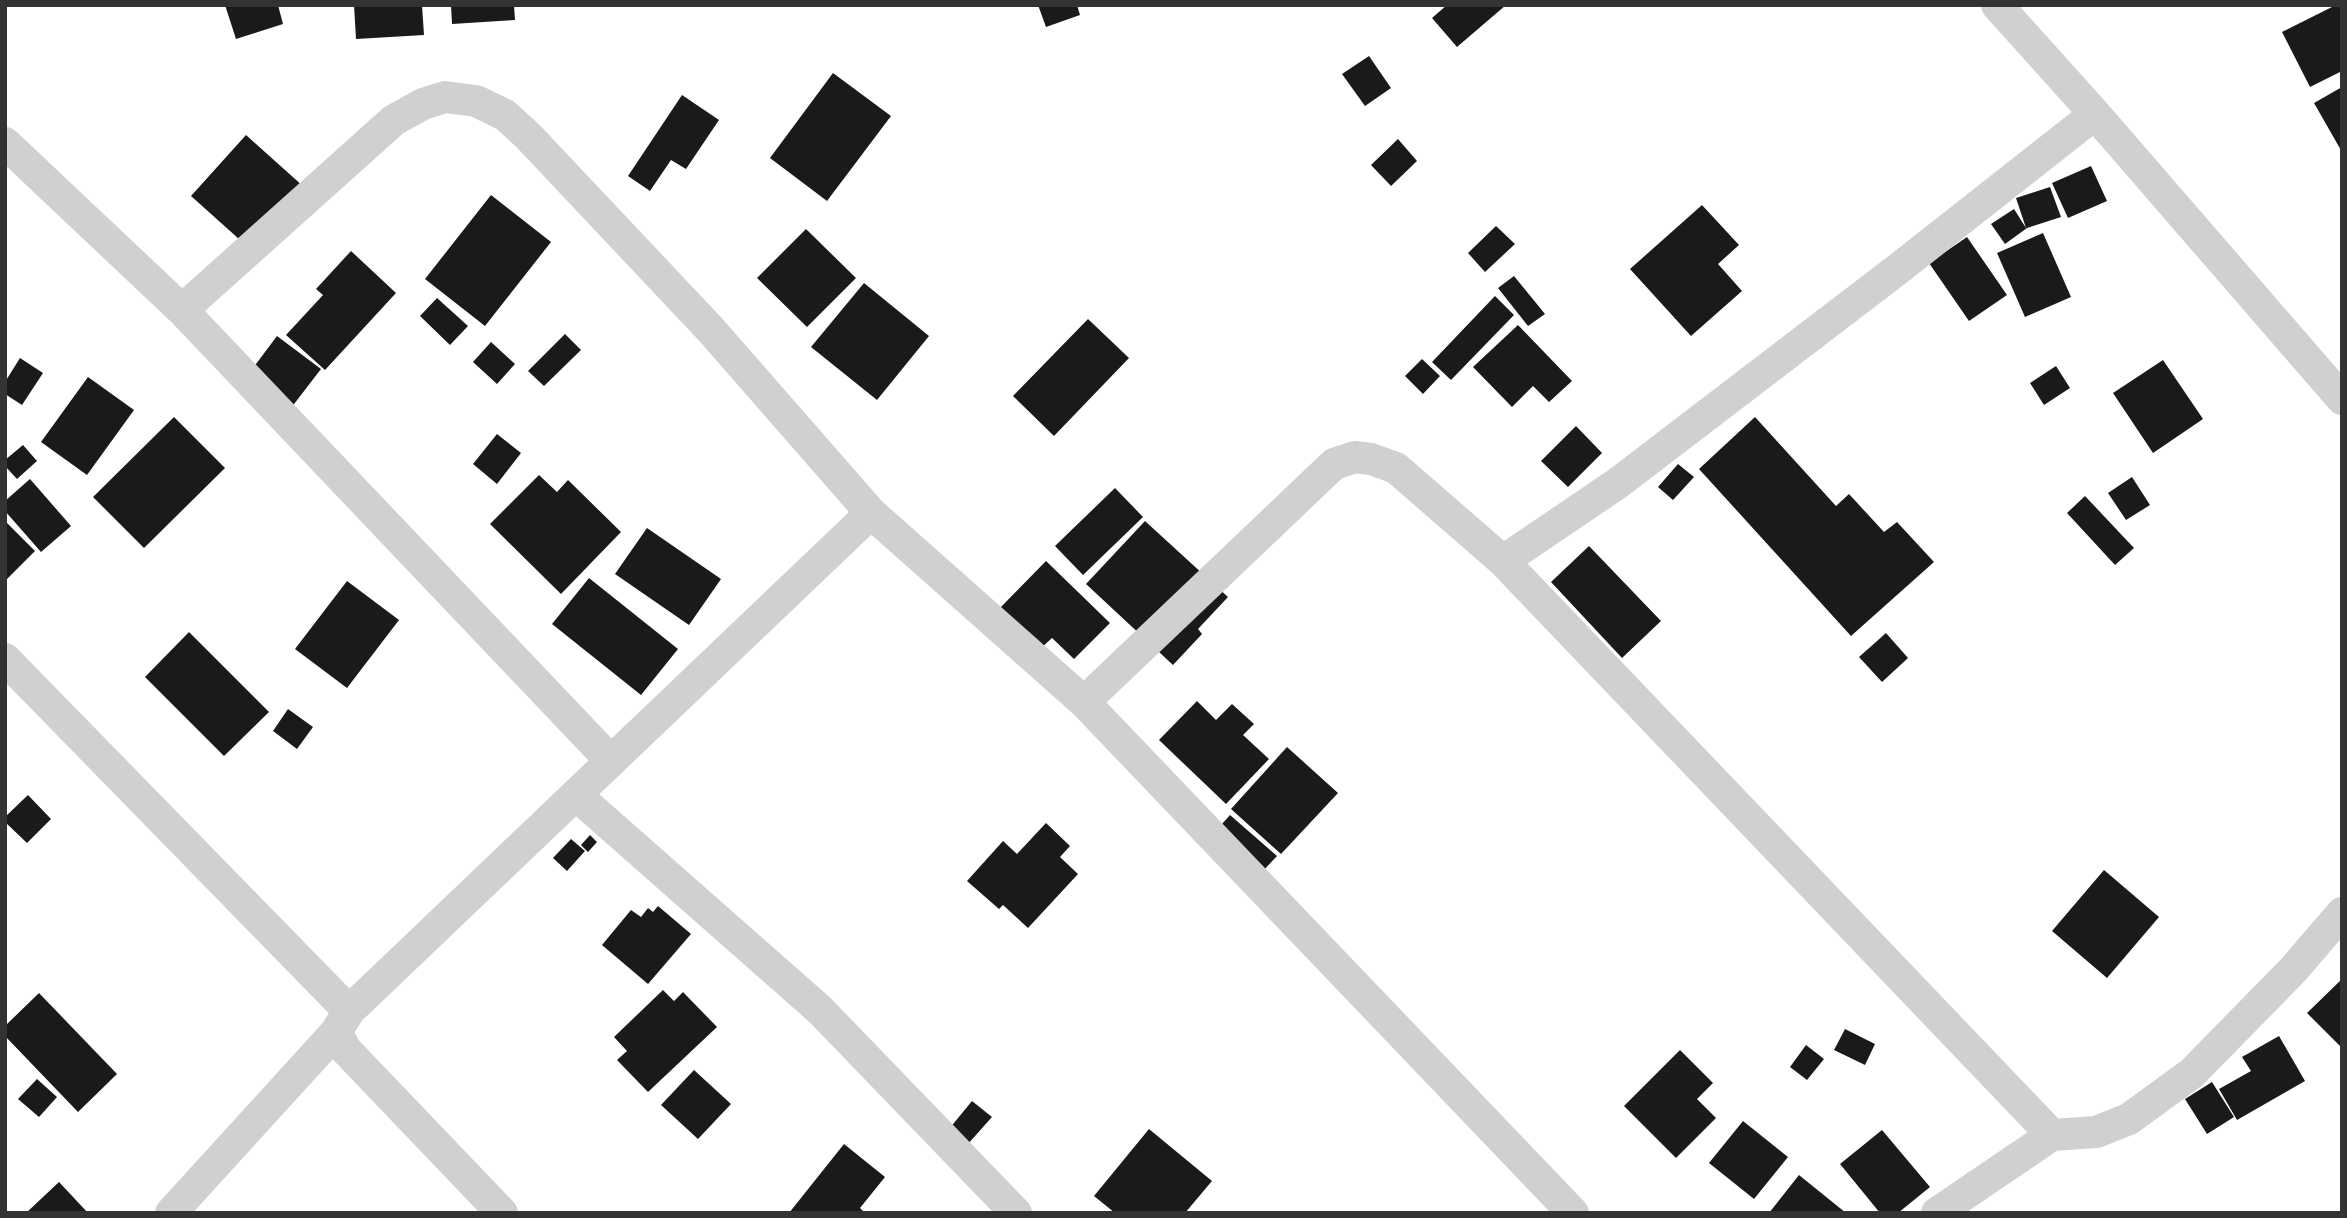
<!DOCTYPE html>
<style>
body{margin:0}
#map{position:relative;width:2347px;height:1218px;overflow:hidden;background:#fff;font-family:"Open Sans",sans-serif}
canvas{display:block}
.frame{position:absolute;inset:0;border:7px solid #333;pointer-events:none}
</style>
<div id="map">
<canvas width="2347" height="1218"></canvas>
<div class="frame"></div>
</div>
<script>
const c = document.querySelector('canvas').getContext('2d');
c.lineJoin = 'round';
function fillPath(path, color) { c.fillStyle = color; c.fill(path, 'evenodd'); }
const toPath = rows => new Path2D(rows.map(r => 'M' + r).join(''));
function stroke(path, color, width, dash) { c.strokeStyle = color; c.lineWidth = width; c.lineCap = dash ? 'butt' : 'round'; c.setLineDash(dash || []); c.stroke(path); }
const building = toPath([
 [225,5,278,5,283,24,236,39],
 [354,5,422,5,424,35,356,39],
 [451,5,514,5,515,20,452,24],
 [1038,5,1077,5,1080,15,1046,27],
 [1447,5,1506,5,1457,47,1432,18],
 [2336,5,2342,5,2342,71,2310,87,2282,32],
 [1369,56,1391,88,1365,106,1342,74],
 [833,73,891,116,827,201,770,158],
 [2342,87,2342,152,2314,103],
 [682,95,719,120,686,169,671,160,650,191,628,176],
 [246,135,304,187,249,248,191,196],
 [1398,139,1417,161,1391,186,1371,165],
 [2091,166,2107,201,2068,218,2052,183],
 [2050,187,2061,217,2027,228,2005,244,1991,224,2014,209,2026,228,2016,198],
 [491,195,551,242,485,326,425,279],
 [1702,205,1739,245,1718,264,1742,291,1691,336,1630,269],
 [1496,226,1515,244,1485,272,1468,253],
 [806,229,856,278,807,327,757,278],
 [2043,233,2071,297,2025,317,1997,253],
 [1967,237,2007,295,1969,321,1929,263],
 [351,251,396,293,325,370,286,335,323,295,316,289],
 [1514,276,1545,314,1528,326,1498,288],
 [864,283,929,336,877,400,811,347],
 [1495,296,1514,315,1451,380,1432,362],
 [437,298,468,326,450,345,420,316],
 [1088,319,1129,358,1054,436,1013,396],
 [1518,325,1572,381,1549,402,1533,386,1512,407,1473,367],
 [565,334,581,350,544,386,528,371],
 [277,336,321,369,291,408,247,376],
 [491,342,515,364,497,384,473,362],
 [20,358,43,373,22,405,5,394,5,382],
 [1422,359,1440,376,1423,394,1405,376],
 [2163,360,2203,419,2153,453,2113,393],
 [2056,366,2070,388,2044,405,2030,383],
 [88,377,134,410,87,475,41,442],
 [174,417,225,468,144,548,93,497],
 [1755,417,1836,506,1849,494,1884,532,1897,522,1934,562,1851,636,1699,469],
 [1576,426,1602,453,1568,487,1541,461],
 [497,434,521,453,497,484,473,464],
 [23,445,37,461,17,479,5,466,5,460],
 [1678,464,1694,477,1673,500,1658,487],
 [539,475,557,492,568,480,621,532,561,594,490,524],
 [2132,477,2150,505,2126,520,2108,493],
 [30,479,71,526,41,552,5,511,5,501],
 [1115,488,1143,517,1083,575,1055,546],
 [2085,496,2134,548,2115,565,2067,513],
 [5,521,35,551,7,579,5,578],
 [1145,521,1228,597,1198,629,1202,634,1173,665,1086,584],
 [647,528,721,579,689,625,615,574],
 [1589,546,1661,621,1622,658,1551,582],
 [1046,561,1110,623,1074,659,1052,638,1039,650,998,610],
 [589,578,678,649,641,695,552,624],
 [347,581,399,620,347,688,295,649],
 [189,632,269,712,224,756,145,677],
 [1886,633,1908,658,1882,682,1859,657],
 [1197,701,1216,720,1232,704,1254,724,1243,735,1269,759,1226,804,1159,740],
 [288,709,313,727,297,749,273,731],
 [1287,747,1338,793,1281,854,1231,809],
 [28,795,51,819,27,843,5,822,5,817],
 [1230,815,1277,856,1260,874,1214,833],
 [1046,823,1070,846,1060,857,1078,874,1028,928,1003,905,999,909,967,881,1003,841,1017,854],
 [590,835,597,842,588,852,581,845],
 [571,839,585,851,567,871,553,858],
 [2104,870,2159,917,2107,978,2052,931],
 [658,906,691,934,648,984,602,945,631,910,641,917,648,908,653,912],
 [2342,979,2342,1048,2307,1013],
 [663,990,674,1001,683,992,717,1027,648,1092,617,1060,627,1051,614,1037],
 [39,993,117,1074,78,1112,5,1036,5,1026],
 [1845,1029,1875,1044,1865,1065,1834,1050],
 [2279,1036,2305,1081,2237,1120,2219,1089,2251,1071,2242,1057],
 [1806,1045,1824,1059,1807,1080,1790,1067],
 [1680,1050,1713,1083,1697,1099,1716,1118,1676,1158,1624,1106],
 [694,1070,731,1104,698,1139,661,1105],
 [37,1079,57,1097,39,1117,18,1099],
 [2212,1082,2234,1117,2207,1134,2185,1099],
 [972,1101,992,1117,967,1145,949,1129],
 [1743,1121,1788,1157,1754,1199,1709,1163],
 [1149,1129,1212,1181,1185,1213,1115,1213,1094,1196],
 [1882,1130,1930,1187,1898,1213,1880,1213,1840,1164],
 [844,1144,885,1177,860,1208,865,1213,789,1213],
 [1799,1175,1846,1213,1769,1213],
 [59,1182,88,1213,26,1213]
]);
const minor = toPath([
 [1997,5,2095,114,2342,399],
 [5,143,182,310,611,761],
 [182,310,394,120,423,104,445,97,476,101,505,115,528,136,711,330,871,513,1084,702,1573,1213],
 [1503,561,1618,483,1898,269,2095,114],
 [5,659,349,1011],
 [1084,702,1334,464,1355,457,1371,459,1396,468,1503,561,2052,1135],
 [576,795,820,1010,1016,1213],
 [171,1213,336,1032],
 [502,1213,346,1050,336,1032,349,1011,871,513],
 [1937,1213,2052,1135,2096,1132,2129,1119,2192,1073,2293,970,2342,913]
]);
fillPath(building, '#1a1a1a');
stroke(minor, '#d0d0d0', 32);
</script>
